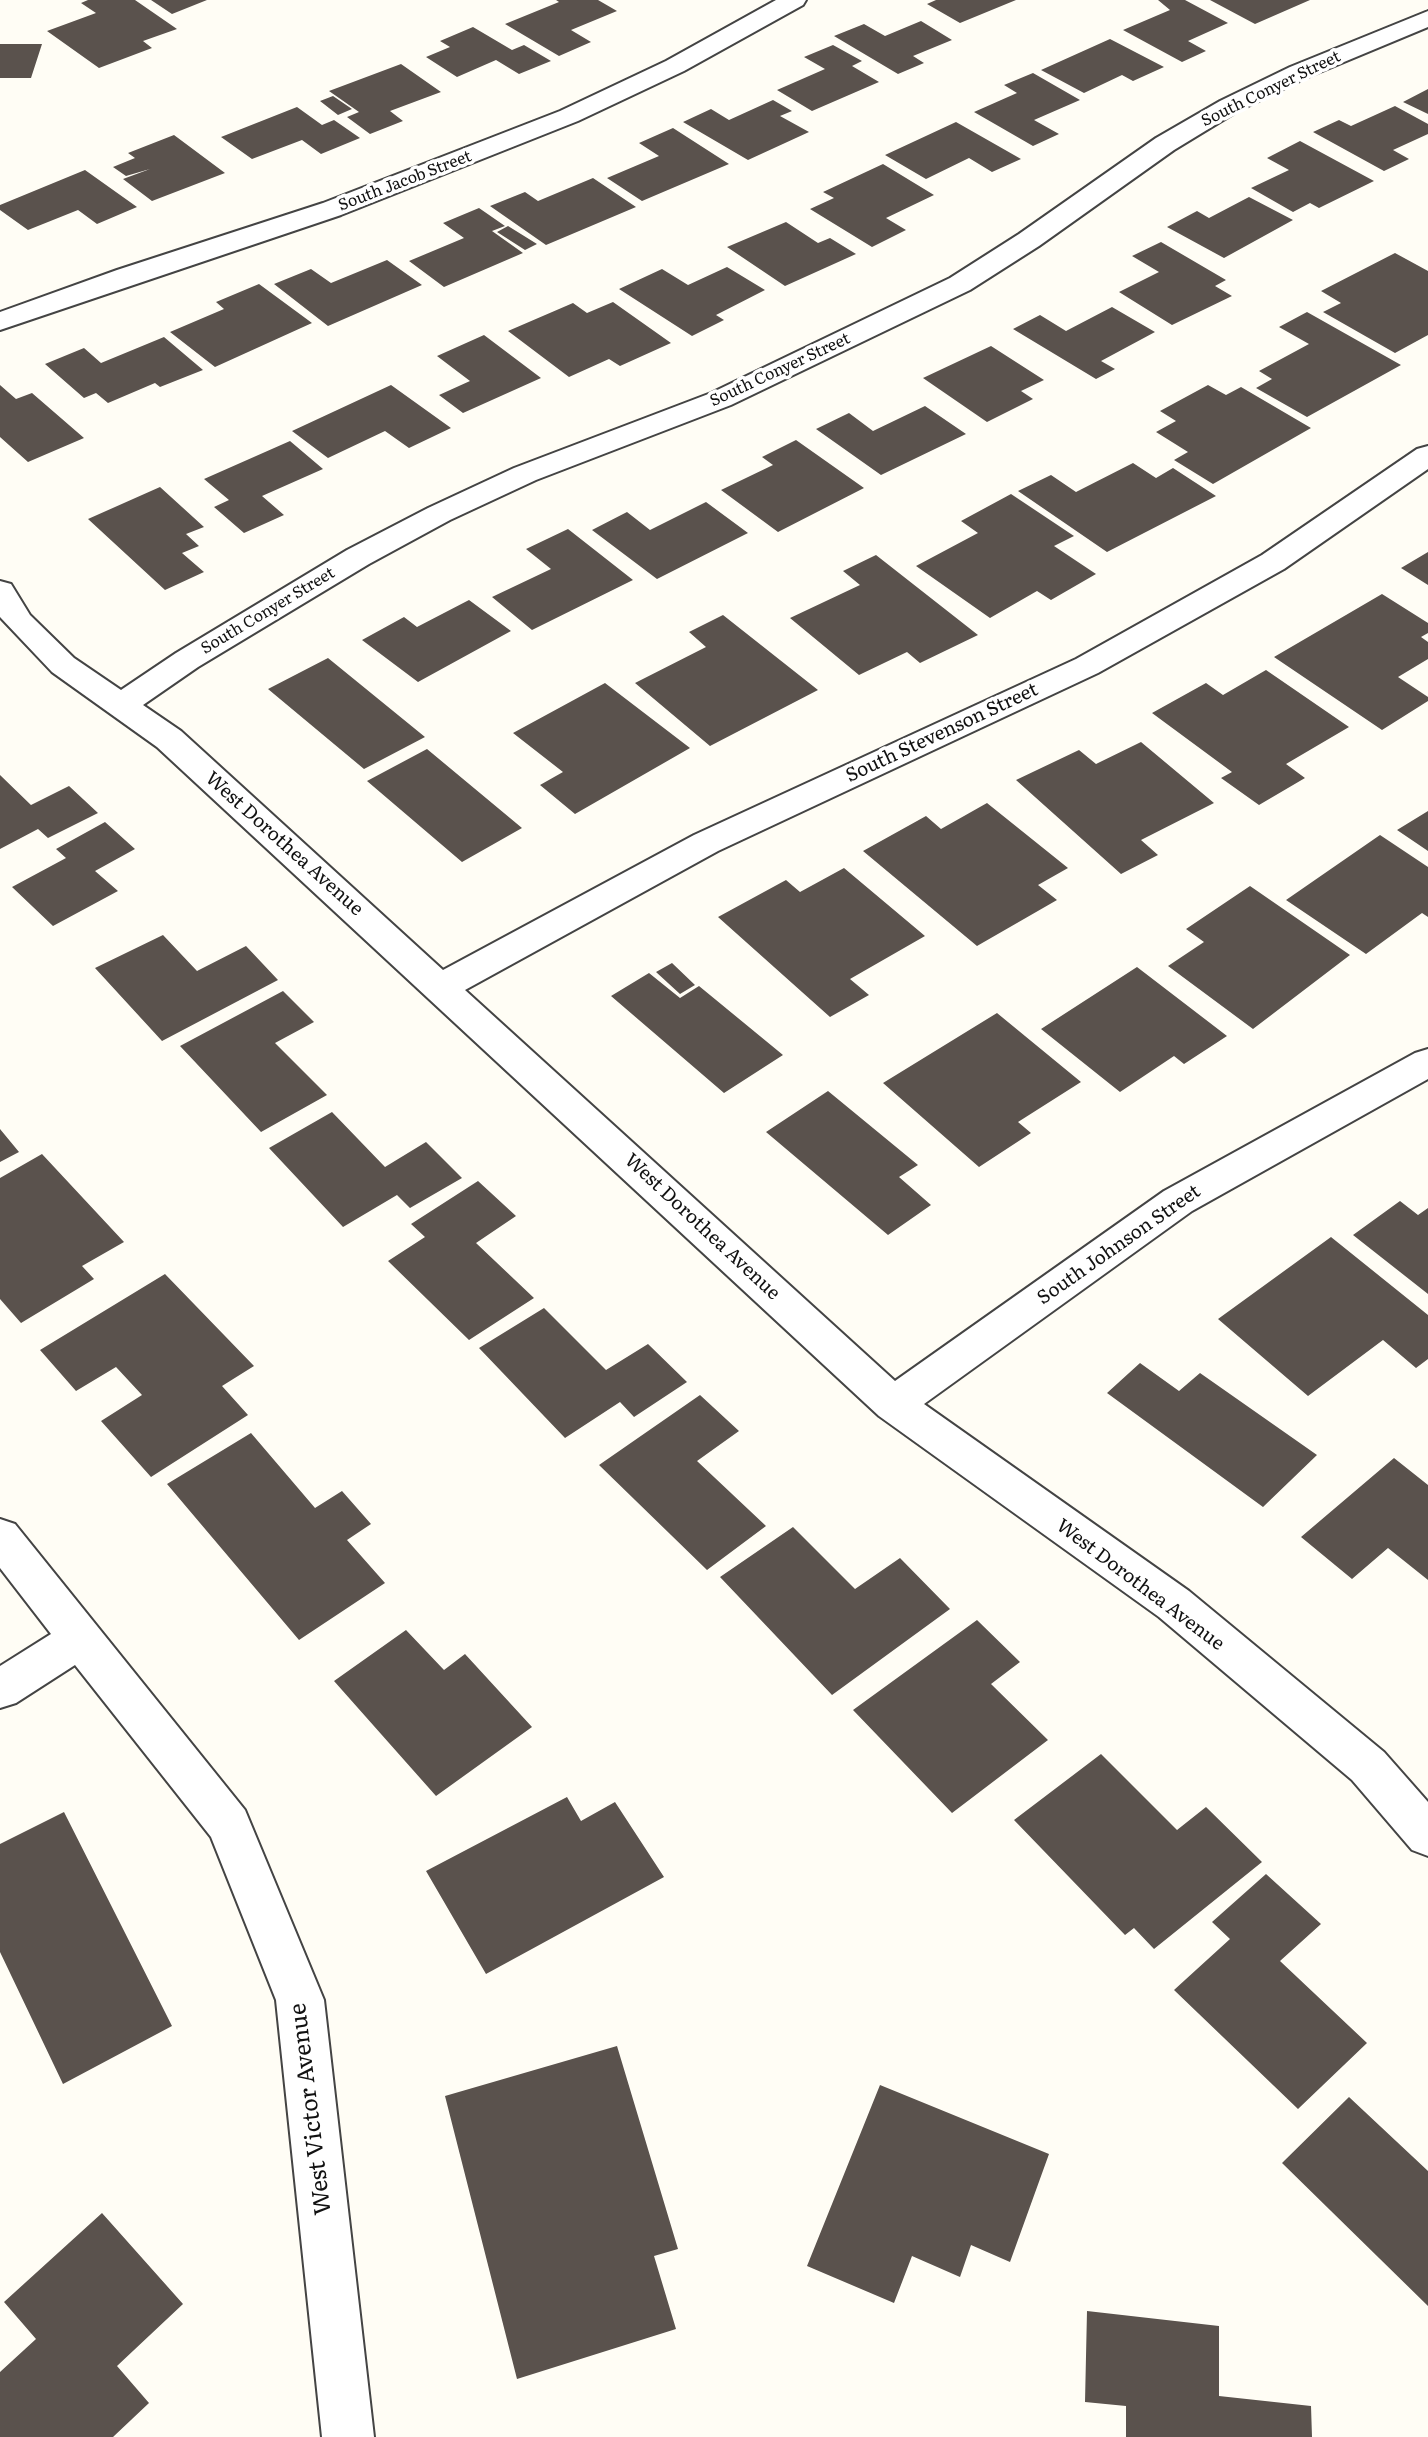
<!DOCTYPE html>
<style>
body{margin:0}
canvas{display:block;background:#fffdf5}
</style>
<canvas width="1428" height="2437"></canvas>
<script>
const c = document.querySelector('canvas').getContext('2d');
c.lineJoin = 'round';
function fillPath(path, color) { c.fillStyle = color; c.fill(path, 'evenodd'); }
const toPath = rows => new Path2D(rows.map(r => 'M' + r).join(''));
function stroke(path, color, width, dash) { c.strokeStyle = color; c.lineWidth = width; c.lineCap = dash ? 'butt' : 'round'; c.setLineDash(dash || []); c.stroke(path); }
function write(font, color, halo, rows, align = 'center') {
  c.font = font + ' Literata,serif'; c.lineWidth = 7; c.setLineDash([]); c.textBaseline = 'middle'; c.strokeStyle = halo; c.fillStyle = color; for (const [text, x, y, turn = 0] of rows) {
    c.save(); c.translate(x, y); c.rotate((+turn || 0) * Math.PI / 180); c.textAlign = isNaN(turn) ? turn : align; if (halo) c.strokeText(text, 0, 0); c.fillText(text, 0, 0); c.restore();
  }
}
const building = toPath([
 [88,0,135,0,177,29,143,41,152,48,99,68,47,31,96,13,81,3],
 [151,0,207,0,172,14],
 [556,0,598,0,617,11,571,30,591,42,559,56,505,24,559,2],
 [936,0,1016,0,960,23,927,4],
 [1158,0,1185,0,1228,23,1188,41,1206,51,1182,62,1123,30,1170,10],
 [1210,0,1310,0,1255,24],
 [921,21,952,40,913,56,924,63,898,74,834,36,864,24,885,36],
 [473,27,512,50,524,45,551,61,519,74,496,60,457,77,426,57,450,47,440,41],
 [1110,39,1164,67,1133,81,1122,75,1084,93,1041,70],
 [0,44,42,44,31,78,0,78],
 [833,45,862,61,852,66,879,82,812,111,777,90,825,69,804,57],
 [401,64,441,92,390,111,403,121,370,134,347,117,359,112,329,91],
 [1033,73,1080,100,1034,120,1059,134,1033,146,974,112,1017,93,1004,85],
 [1428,89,1428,114,1403,102],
 [333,96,352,109,338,115,320,101],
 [773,100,792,111,780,116,809,132,748,160,683,122,711,109,729,120],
 [1395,106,1428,124,1428,134,1393,150,1409,159,1384,171,1313,132,1339,120,1351,126],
 [297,107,322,125,334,120,360,138,321,154,302,140,252,159,221,137],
 [956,122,1021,159,992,172,969,158,926,179,885,155],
 [673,128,729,164,642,201,607,178,659,156,639,143],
 [174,135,225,173,152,201,123,179,150,169,126,176,113,167,135,158,128,153],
 [1300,141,1374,181,1319,208,1310,203,1293,212,1251,188,1289,170,1267,158],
 [883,164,934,195,886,218,906,230,872,247,810,209,834,198,823,192],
 [85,170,137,207,97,224,78,210,28,230,0,210,0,205],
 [593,178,636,207,546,245,490,206,525,192,538,201],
 [1249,197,1293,220,1224,258,1167,227,1197,211,1209,218],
 [479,208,505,226,492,231,523,253,444,287,409,261,464,238,443,223],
 [786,222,818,243,830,238,856,254,785,286,727,247],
 [508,226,537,244,525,250,497,232],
 [1161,242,1226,280,1215,286,1232,296,1172,325,1119,292,1159,272,1132,256],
 [1395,253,1428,271,1428,335,1395,353,1323,312,1341,303,1321,291],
 [387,260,422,285,328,326,274,284,311,269,331,283],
 [727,267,765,290,716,315,724,320,692,336,619,289,662,269,688,285],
 [259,284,312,323,215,367,170,332,224,309,216,302],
 [613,302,671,343,620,366,609,359,569,377,508,331,573,303,587,313],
 [1112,307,1155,332,1101,361,1115,369,1096,379,1013,329,1040,315,1066,331],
 [1307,312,1401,365,1307,417,1256,388,1272,379,1259,371,1309,344,1279,327],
 [484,335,541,378,463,413,439,395,470,381,437,356],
 [164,337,203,370,160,387,155,383,108,403,96,393,84,398,45,364,84,348,101,363],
 [991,346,1044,380,1021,391,1033,399,987,422,923,378],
 [0,385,16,399,32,393,84,438,28,462,0,437],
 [391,385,451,428,409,448,385,431,328,458,292,431],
 [1208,385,1226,395,1241,387,1311,428,1213,484,1174,460,1188,452,1156,432,1176,421,1160,411],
 [925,406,966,434,881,475,816,429,849,413,873,431],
 [796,440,864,488,778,532,721,490,773,465,762,457],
 [290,441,323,469,262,496,284,515,244,533,214,507,229,500,204,479],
 [1133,463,1156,478,1173,468,1216,496,1107,552,1018,491,1051,475,1076,492],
 [160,487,204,527,186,534,199,546,182,553,204,572,165,590,88,519],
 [1011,494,1074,536,1054,546,1096,574,1051,600,1037,591,990,618,916,566,978,533,961,521],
 [706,502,748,533,657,579,592,530,627,512,650,530],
 [568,529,633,580,532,630,492,597,551,569,526,549],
 [1428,552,1428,585,1401,568],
 [876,555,978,635,920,663,907,652,859,675,790,618,860,585,843,571],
 [1382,594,1428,623,1428,633,1421,637,1428,642,1428,659,1398,677,1428,697,1428,701,1382,730,1274,657],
 [469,600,511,631,418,682,362,640,404,617,417,627],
 [723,615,818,690,710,746,635,683,706,647,689,632],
 [328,658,425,737,364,769,268,689],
 [1266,670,1349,727,1286,764,1305,778,1259,805,1221,778,1232,772,1152,713,1206,683,1223,695],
 [605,683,690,748,575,814,540,785,563,772,513,733],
 [1141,742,1214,803,1141,840,1158,855,1121,874,1016,780,1079,750,1096,764],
 [427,749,522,828,462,862,367,781],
 [0,775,31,805,69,786,98,813,48,838,38,829,0,849],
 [987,803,1068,868,1038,885,1057,900,977,946,863,851,926,816,941,829],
 [1428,811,1428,851,1397,830],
 [105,822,135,849,95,871,118,891,53,926,12,887,66,858,56,849],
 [1380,835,1428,867,1428,917,1422,913,1366,954,1286,900],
 [844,868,925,936,850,979,869,995,830,1017,718,917,786,880,800,892],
 [1250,886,1350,955,1253,1029,1168,966,1204,942,1186,929],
 [163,935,197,971,246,946,278,980,162,1041,95,968],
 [672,963,695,985,680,994,656,972],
 [1137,967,1227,1036,1184,1064,1174,1056,1120,1092,1041,1029],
 [649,973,680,998,699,986,783,1055,724,1093,611,996],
 [283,991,314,1022,275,1043,327,1095,261,1132,180,1046],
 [997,1013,1081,1082,1018,1122,1031,1133,979,1167,883,1083],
 [828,1091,918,1165,899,1177,931,1205,888,1235,766,1132],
 [332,1112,385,1167,426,1142,462,1178,410,1208,397,1195,343,1227,269,1148],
 [0,1129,19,1152,0,1162],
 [42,1154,124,1242,82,1266,94,1279,21,1323,0,1299,0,1178],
 [478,1181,516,1216,476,1243,534,1298,469,1340,388,1261,425,1237,411,1224],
 [1400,1201,1418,1215,1428,1208,1428,1294,1353,1235],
 [1331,1237,1428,1315,1428,1359,1416,1368,1383,1340,1308,1396,1218,1319],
 [165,1274,254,1366,222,1386,248,1415,151,1477,101,1421,142,1395,116,1367,76,1391,40,1350],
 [544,1308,606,1370,648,1344,687,1382,634,1417,620,1402,565,1438,479,1348],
 [1140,1363,1179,1391,1200,1373,1317,1455,1263,1507,1107,1393],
 [700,1395,739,1431,697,1461,766,1526,707,1570,599,1465],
 [251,1433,315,1508,342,1491,371,1524,347,1540,385,1583,299,1640,167,1484],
 [1394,1458,1428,1485,1428,1580,1388,1548,1352,1579,1301,1537],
 [793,1527,855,1589,900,1558,950,1609,832,1695,720,1577],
 [977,1620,1020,1662,991,1684,1048,1740,952,1813,853,1710],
 [406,1630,444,1670,465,1654,532,1727,436,1796,334,1681],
 [1101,1754,1177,1830,1206,1807,1262,1862,1154,1949,1134,1928,1125,1935,1014,1820],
 [567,1797,581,1821,615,1802,664,1877,486,1974,426,1871],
 [64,1812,172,2026,63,2084,0,1952,0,1844],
 [1266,1874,1321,1924,1280,1961,1367,2043,1298,2109,1174,1990,1230,1939,1212,1922],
 [617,2046,678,2249,654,2256,676,2329,517,2379,445,2096],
 [880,2085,1049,2154,1010,2262,971,2245,960,2277,912,2256,894,2303,807,2266],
 [1349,2097,1428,2171,1428,2306,1282,2163],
 [102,2213,183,2304,117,2366,149,2403,113,2437,0,2437,0,2372,36,2339,4,2302],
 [1087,2311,1219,2326,1219,2396,1311,2406,1312,2437,1126,2437,1126,2406,1085,2402]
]);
const minor = toPath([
 [776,0,806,0,803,5,684,71,578,121,341,215,0,330,0,312,117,270,323,203,560,111,666,61,776,0],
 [1428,11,1428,27,1308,77,1238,111,1174,150,1039,246,970,290,731,405,536,480,450,520,369,564,198,667,143,705,181,731,443,970,694,835,1076,659,1262,555,1417,449,1428,446,1428,469,1284,569,1098,673,718,851,465,990,895,1381,1164,1191,1415,1053,1428,1049,1428,1079,1192,1211,924,1404,1189,1591,1384,1752,1428,1802,1428,1856,1412,1850,1352,1780,1159,1617,879,1416,157,747,52,672,0,617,0,581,11,584,30,615,74,658,121,690,176,653,347,550,428,508,514,468,711,393,950,278,1019,234,1156,138,1220,101,1290,67,1428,11],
 [0,1519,15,1524,245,1810,324,2000,374,2437,322,2437,276,2000,211,1837,75,1665,16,1703,0,1708,0,1666,51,1634,0,1568,0,1519]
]);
const farStreetnames = [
 ["South Conyer Street",1271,89,-26],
 ["South Jacob Street",405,181,-21],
 ["South Conyer Street",780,370,-25],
 ["South Conyer Street",268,611,-31]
];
const streetNames = [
 ["South Stevenson Street",942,733,-25],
 ["West Dorothea Avenue",284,844,42],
 ["West Dorothea Avenue",702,1227,43],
 ["South Johnson Street",1119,1245,-35],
 ["West Dorothea Avenue",1140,1585,37]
];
const nearStreetnames = [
 ["West Victor Avenue",311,2109,-97]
];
fillPath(building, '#5a524d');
stroke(minor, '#444', 4);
fillPath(minor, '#fff');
write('16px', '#111', '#fff', farStreetnames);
write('19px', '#111', '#fff', streetNames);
write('23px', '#111', '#fff', nearStreetnames);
</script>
